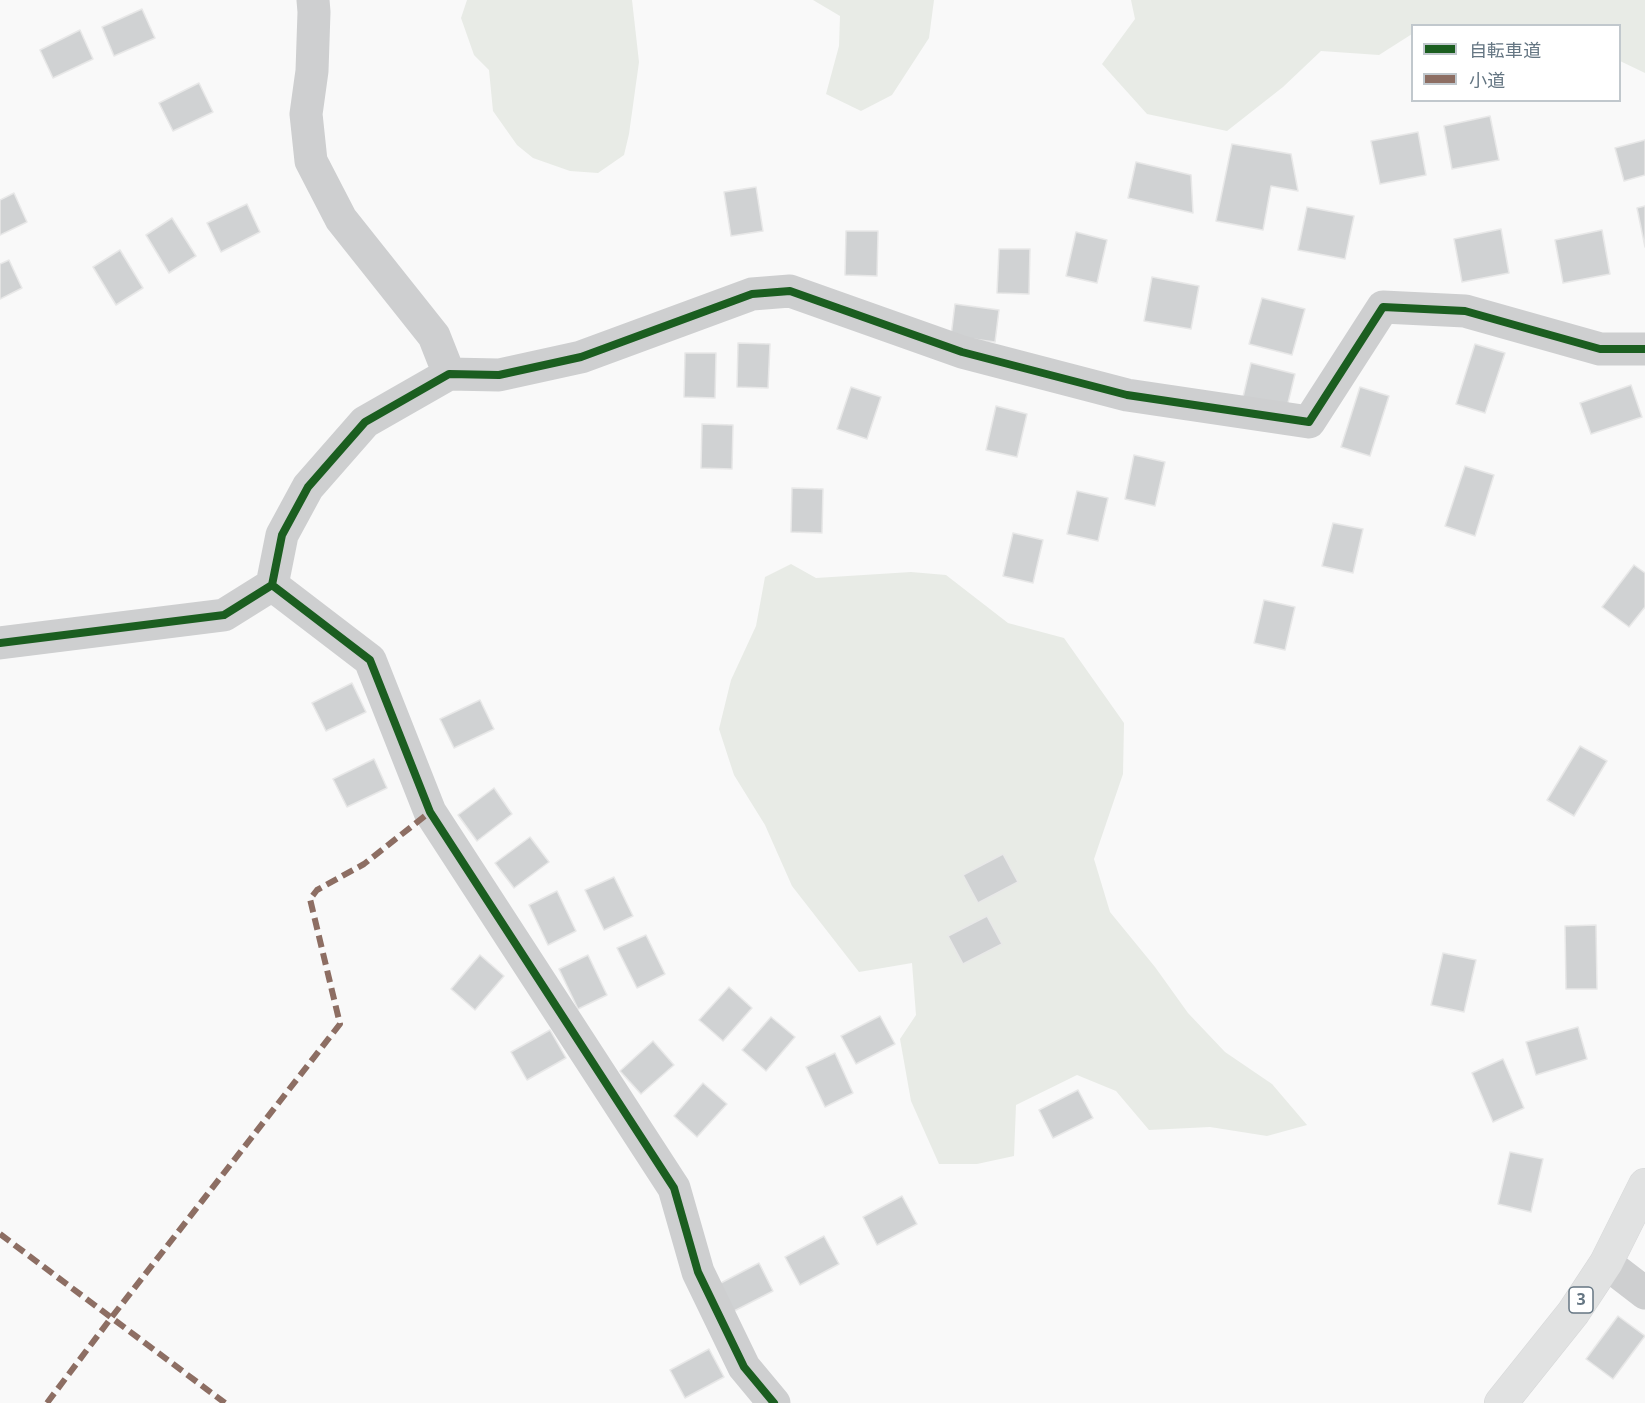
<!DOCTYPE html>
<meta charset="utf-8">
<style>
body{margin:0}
#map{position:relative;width:1645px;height:1403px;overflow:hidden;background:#f9f9f9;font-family:"Open Sans","Noto Sans JP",sans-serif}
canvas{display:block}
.legend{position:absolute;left:1411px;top:24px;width:210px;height:78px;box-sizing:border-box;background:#fff;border:2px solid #c1c8cd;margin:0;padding:8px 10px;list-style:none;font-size:18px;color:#657683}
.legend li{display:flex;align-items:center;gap:12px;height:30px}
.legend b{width:30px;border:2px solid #c1c8cd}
</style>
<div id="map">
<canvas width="1645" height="1403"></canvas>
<ul class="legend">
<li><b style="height:8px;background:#1b5e20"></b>自転車道</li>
<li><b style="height:8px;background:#8d6e63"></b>小道</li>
</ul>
</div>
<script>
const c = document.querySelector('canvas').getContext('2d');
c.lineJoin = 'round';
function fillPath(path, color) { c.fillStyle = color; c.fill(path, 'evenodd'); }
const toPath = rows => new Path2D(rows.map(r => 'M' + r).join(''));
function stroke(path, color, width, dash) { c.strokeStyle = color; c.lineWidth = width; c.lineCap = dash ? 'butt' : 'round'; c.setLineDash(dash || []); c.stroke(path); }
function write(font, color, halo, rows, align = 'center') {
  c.font = font + ' "Open Sans",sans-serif'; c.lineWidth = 6; c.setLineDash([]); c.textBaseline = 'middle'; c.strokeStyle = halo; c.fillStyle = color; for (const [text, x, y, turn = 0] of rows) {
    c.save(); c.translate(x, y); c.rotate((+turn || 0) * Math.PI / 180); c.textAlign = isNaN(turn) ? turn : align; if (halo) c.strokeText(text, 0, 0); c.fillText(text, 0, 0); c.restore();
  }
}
const green = toPath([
 [467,0,632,0,639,62,629,134,624,155,598,173,570,171,533,158,517,145,493,111,489,70,474,55,461,18],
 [813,0,934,0,929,38,892,95,861,111,826,94,839,46,840,16],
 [1131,0,1645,0,1645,73,1620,61,1620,26,1412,26,1412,34,1379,55,1321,51,1283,87,1227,131,1147,114,1102,64,1135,19],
 [791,564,816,578,911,572,946,575,1008,623,1064,638,1124,723,1123,774,1094,859,1110,912,1155,967,1188,1013,1225,1052,1272,1084,1307,1125,1267,1136,1210,1127,1149,1130,1116,1091,1077,1075,1016,1105,1014,1156,977,1164,939,1164,911,1101,900,1039,916,1015,912,963,859,972,792,886,765,825,734,775,719,729,731,680,756,626,765,577]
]);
const building = toPath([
 [142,9,155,38,114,56,102,27,142,9],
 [80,30,93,59,53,78,40,50,80,30],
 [199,83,213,112,173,131,159,103,199,83],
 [1490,116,1499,160,1452,169,1444,126,1490,116],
 [1418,132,1426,175,1380,184,1371,141,1418,132],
 [1645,140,1645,175,1624,181,1615,148,1645,140],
 [1232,144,1291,154,1298,191,1271,186,1263,230,1216,221,1232,144],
 [1136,162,1191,175,1193,213,1128,198,1136,162],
 [756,187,763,231,731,236,724,192,756,187],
 [14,193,27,222,0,235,0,200,14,193],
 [247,204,260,232,221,252,207,223,247,204],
 [1645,206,1645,247,1637,208,1645,206],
 [1307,207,1354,216,1345,259,1298,250,1307,207],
 [172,218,196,256,169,273,146,235,172,218],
 [1501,229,1509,273,1462,282,1454,239,1501,229],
 [1602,230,1610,274,1563,283,1555,240,1602,230],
 [846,231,878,231,877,276,845,275,846,231],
 [1076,232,1107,240,1097,283,1066,276,1076,232],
 [999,249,1030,249,1029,294,997,293,999,249],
 [120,250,143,288,116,305,93,267,120,250],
 [9,260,22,288,0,299,0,264,9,260],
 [1152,277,1199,286,1191,329,1144,321,1152,277],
 [1262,298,1305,309,1292,355,1249,344,1262,298],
 [955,304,999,310,995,342,951,336,955,304],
 [738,343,770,344,768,388,737,387,738,343],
 [1475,344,1505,353,1485,413,1456,404,1475,344],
 [685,353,716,353,715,398,684,397,685,353],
 [1251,363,1295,374,1287,407,1243,397,1251,363],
 [1631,385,1642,417,1591,434,1580,403,1631,385],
 [851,387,881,397,867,439,837,429,851,387],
 [1360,387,1389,396,1370,456,1341,447,1360,387],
 [996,406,1027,414,1017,457,986,450,996,406],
 [702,424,733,425,732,469,701,468,702,424],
 [1134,455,1165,462,1155,506,1125,499,1134,455],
 [1465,466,1494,475,1475,536,1445,526,1465,466],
 [792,488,823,489,822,533,791,532,792,488],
 [1077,491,1108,498,1098,541,1067,534,1077,491],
 [1333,523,1363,529,1353,573,1322,566,1333,523],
 [1013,533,1043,540,1033,583,1003,576,1013,533],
 [1634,565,1645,573,1645,607,1629,627,1602,607,1634,565],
 [1264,600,1295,607,1285,650,1254,643,1264,600],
 [352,683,366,712,326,731,312,703,352,683],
 [480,700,494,729,454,748,440,719,480,700],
 [1580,746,1607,761,1574,816,1547,800,1580,746],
 [374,759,387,788,347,807,333,779,374,759],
 [494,788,512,814,477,841,458,815,494,788],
 [530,837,549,862,514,888,495,863,530,837],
 [1003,854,1018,882,978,903,963,875,1003,854],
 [614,877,633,916,604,930,585,890,614,877],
 [557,891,576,931,548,945,529,905,557,891],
 [987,916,1002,944,963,964,948,936,987,916],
 [1596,925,1597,989,1566,989,1565,926,1596,925],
 [646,935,665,974,637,988,617,948,646,935],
 [1443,953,1476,960,1464,1012,1431,1005,1443,953],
 [480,955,504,976,475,1010,451,989,480,955],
 [588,955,607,995,578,1009,559,969,588,955],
 [729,987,752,1008,723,1041,699,1020,729,987],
 [880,1016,895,1044,856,1064,841,1036,880,1016],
 [771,1017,795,1037,766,1071,742,1050,771,1017],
 [1578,1027,1587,1059,1536,1075,1526,1042,1578,1027],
 [550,1030,566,1058,527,1080,511,1052,550,1030],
 [653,1041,674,1065,641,1094,620,1071,653,1041],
 [835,1053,853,1093,825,1107,806,1067,835,1053],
 [1503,1059,1524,1108,1493,1122,1472,1073,1503,1059],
 [703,1083,727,1104,697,1137,674,1116,703,1083],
 [1078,1090,1093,1118,1053,1138,1039,1110,1078,1090],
 [1510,1152,1543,1159,1531,1212,1498,1204,1510,1152],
 [902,1196,917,1224,877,1245,863,1217,902,1196],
 [824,1236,839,1264,800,1285,785,1257,824,1236],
 [759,1263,773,1291,734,1311,719,1284,759,1263],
 [1618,1316,1645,1336,1613,1379,1586,1359,1618,1316],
 [709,1349,724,1377,685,1398,670,1370,709,1349]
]);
const street = toPath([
 [313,0,314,12,312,71,306,114,311,161,341,219,434,336,449,374],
 [272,585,370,660,430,812,674,1188,698,1272,744,1367,774,1403],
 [0,643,224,615,272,585,282,535,308,487,365,422,449,374,499,375,581,357,752,294,790,291,962,352,1127,395,1309,422,1383,307,1465,311,1600,349,1645,349],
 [1606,1263,1645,1293]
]);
const primary = toPath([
 [1501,1403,1573,1313,1606,1263,1645,1185]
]);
const quiet = toPath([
 [0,1234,225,1403],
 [47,1403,111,1318,340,1024,310,899,317,890,364,864,430,812]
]);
const cycleway = toPath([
 [272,585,370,660,430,812,674,1188,698,1272,744,1367,774,1403],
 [0,643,224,615,272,585,282,535,308,487,365,422,449,374,499,375,581,357,752,294,790,291,962,352,1127,395,1309,422,1383,307,1465,311,1600,349,1645,349]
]);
const shields = [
 [1581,1300,24]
];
const shieldNames = [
 ["3",1581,1300]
];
fillPath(green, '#e8ebe6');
fillPath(building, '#d0d2d3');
stroke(building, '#e8e8e8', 1.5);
stroke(primary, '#d5d6d7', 34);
stroke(street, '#cecfd0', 33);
stroke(primary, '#e1e2e2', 33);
stroke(quiet, '#8d6e63', 6, [12, 6]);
stroke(cycleway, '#1b5e20', 8);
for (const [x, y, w] of shields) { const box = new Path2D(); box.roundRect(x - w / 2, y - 13, w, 26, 4.5); c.fillStyle = '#fff'; c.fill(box); stroke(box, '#657683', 1.5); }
write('bold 16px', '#657683', null, shieldNames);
</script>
